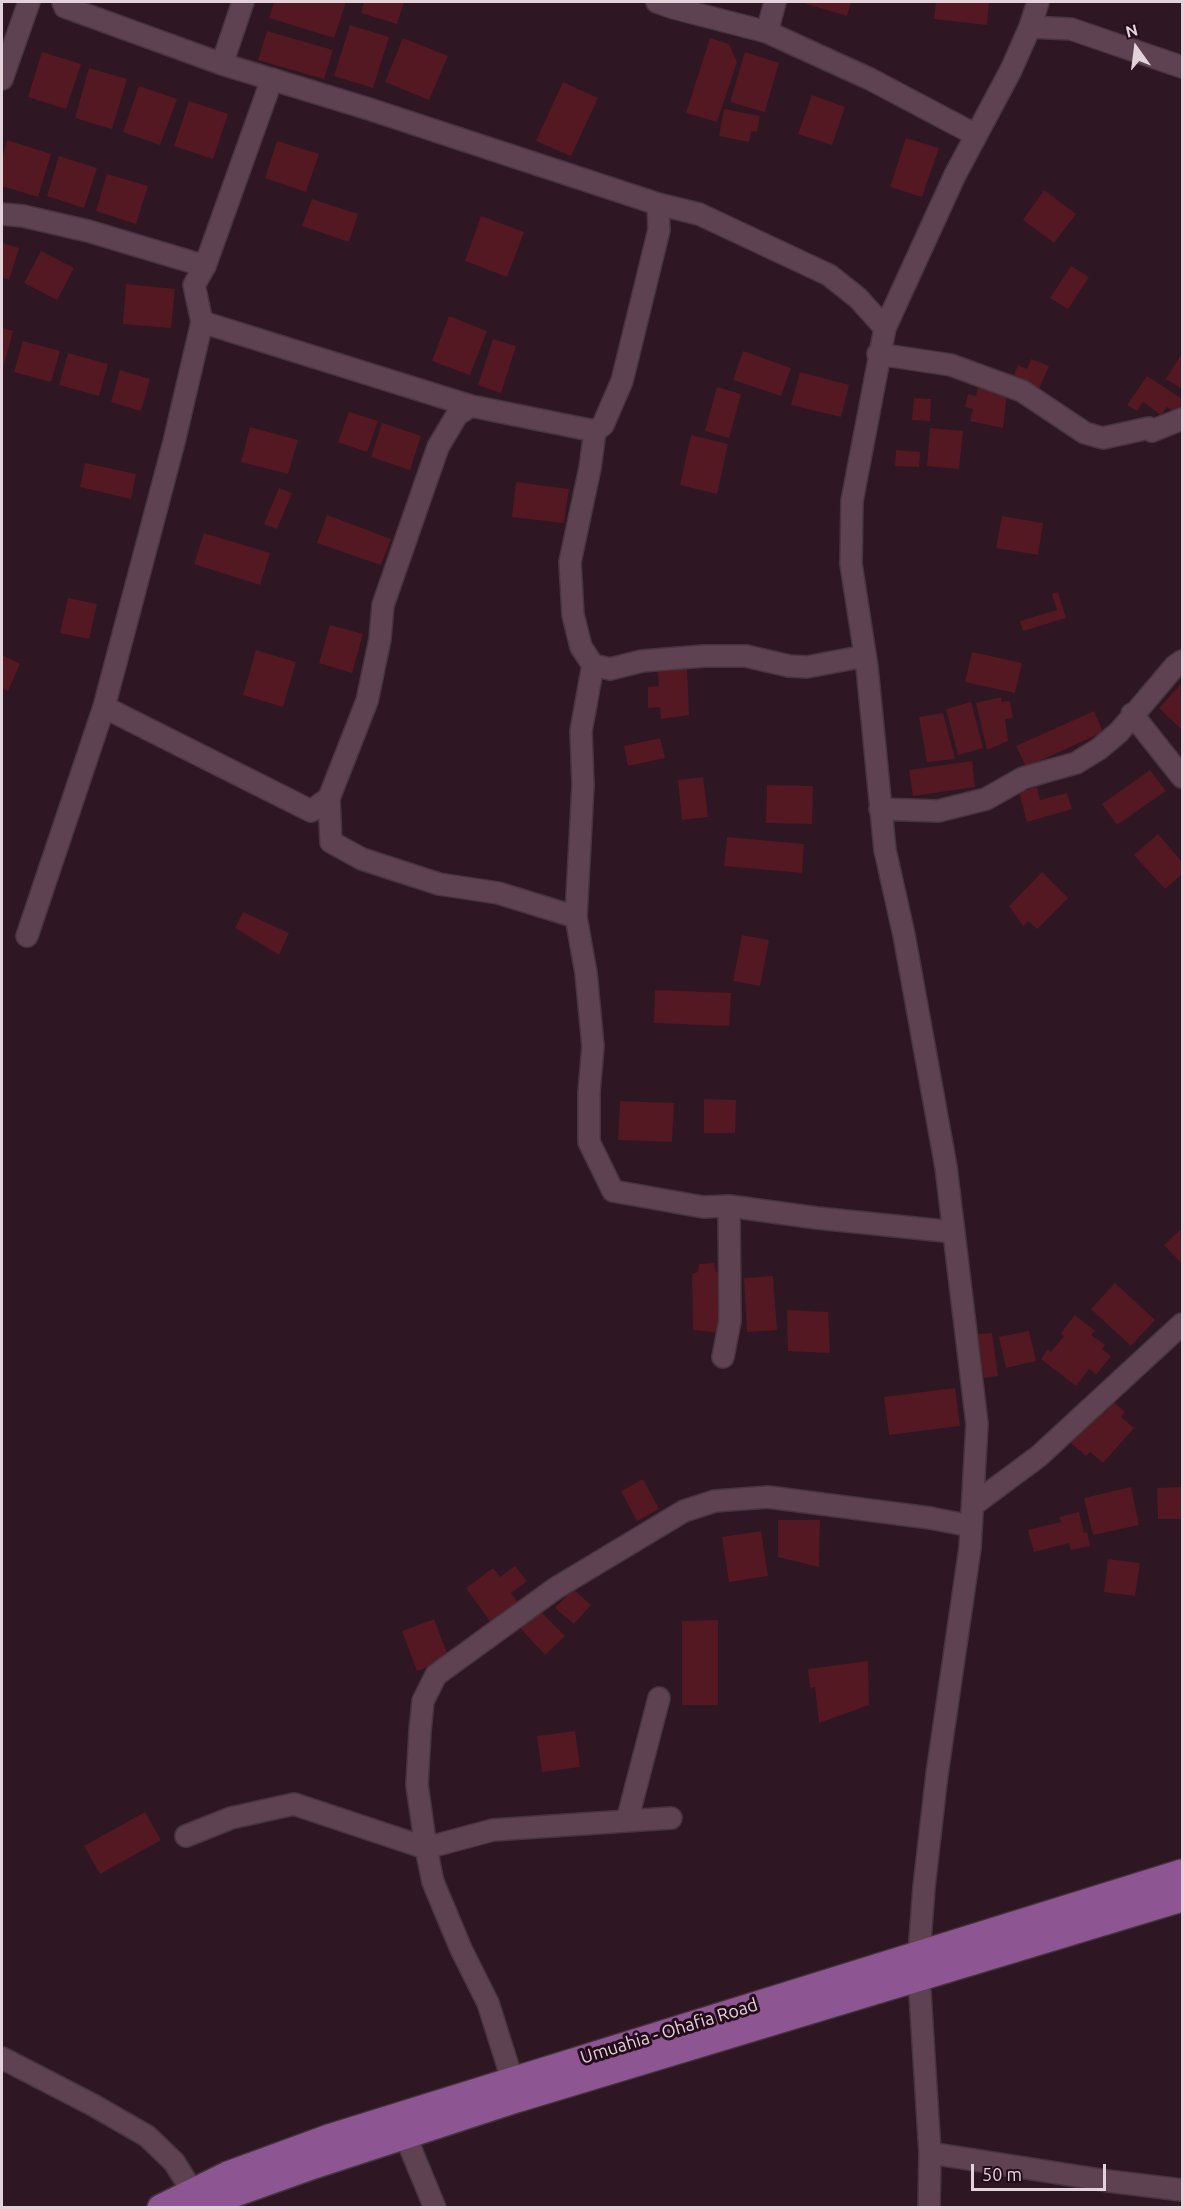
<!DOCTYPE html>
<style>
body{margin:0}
#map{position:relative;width:1184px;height:2209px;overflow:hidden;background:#2e1623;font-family:Ubuntu,sans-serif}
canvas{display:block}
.frame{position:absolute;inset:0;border:3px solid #e4d2db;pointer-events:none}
.north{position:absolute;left:1106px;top:18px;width:60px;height:60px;-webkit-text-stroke:4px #240c1a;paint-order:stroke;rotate:346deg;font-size:16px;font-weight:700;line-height:24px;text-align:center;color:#e4d2db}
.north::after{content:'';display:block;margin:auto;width:21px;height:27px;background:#e4d2db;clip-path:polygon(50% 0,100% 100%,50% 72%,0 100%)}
.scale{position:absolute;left:971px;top:2164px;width:135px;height:27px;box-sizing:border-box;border:3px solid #e4d2db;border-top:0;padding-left:8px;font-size:18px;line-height:21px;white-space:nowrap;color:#e4d2db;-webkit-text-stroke:4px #240c1a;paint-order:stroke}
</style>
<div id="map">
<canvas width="1184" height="2209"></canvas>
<div class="frame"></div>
<div class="north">N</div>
<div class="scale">50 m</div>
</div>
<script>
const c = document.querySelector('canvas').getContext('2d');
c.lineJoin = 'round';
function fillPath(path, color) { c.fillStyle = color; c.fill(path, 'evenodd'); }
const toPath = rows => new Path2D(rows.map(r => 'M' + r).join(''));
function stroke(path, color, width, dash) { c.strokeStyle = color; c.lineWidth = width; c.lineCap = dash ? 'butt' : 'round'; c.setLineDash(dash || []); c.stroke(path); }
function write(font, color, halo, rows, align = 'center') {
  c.font = font + ' Ubuntu,sans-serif'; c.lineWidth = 6; c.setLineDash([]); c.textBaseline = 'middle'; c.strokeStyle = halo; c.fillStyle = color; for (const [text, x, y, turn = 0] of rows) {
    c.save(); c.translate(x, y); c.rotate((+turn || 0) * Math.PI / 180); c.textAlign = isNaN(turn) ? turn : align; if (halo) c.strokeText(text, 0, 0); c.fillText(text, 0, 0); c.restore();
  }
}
const building = toPath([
 [274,2,346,2,334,38,269,18],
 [364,2,404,2,397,24,361,13],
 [800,2,851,2,847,16],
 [936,2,989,2,987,25,934,19],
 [350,25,389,37,373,88,334,76],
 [267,31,333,50,324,79,258,60],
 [403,38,448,56,429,100,385,82],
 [710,38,729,44,737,62,717,122,686,113],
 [42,52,81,64,66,109,28,97],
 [745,52,779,63,765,111,768,113,730,102],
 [89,68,127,79,112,129,75,118],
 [563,82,598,98,571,156,536,141],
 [139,86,177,99,160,145,123,132],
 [812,95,845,107,832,145,798,134],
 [189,101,228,114,213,159,174,146],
 [724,109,760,116,757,132,751,131,749,142,719,136],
 [906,138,939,148,922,197,890,187],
 [7,140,51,154,38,197,2,186,2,158],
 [277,141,319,154,306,192,265,178],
 [59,156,97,168,84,208,47,196],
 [107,174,148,186,136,224,96,211],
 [1044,190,1076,214,1054,243,1023,220],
 [312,199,358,214,349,242,302,226],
 [481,216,524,232,507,277,465,261],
 [2,243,19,248,9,280,2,277],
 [41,251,74,268,57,300,24,283],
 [1071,266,1089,277,1068,309,1050,298],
 [126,284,175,289,171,328,123,324],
 [449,316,487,331,470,375,432,361],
 [2,328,13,331,2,372],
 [493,339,516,346,501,393,478,385],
 [23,341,60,351,51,382,14,372],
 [743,351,791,368,781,396,733,380],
 [68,353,108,364,99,396,59,385],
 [1182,353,1182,389,1166,379],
 [1031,359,1049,366,1039,389,1013,378,1018,365,1027,369],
 [120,370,150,379,141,411,111,402],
 [800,372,849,385,841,417,791,405],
 [1147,376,1182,399,1182,405,1177,413,1167,407,1161,415,1143,402,1137,411,1127,405],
 [978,386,1007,394,1003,428,970,421,973,409,965,407,968,394,976,396],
 [717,387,741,394,729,438,705,431],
 [914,398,931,399,930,421,912,420],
 [349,412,378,421,367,452,338,442],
 [382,423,421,436,410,470,371,457],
 [250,427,298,440,288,474,241,462],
 [930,428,963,431,959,469,927,466],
 [691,435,728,444,717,494,680,485],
 [896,450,920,452,919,467,895,466],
 [85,463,136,474,131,499,80,487],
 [516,482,569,489,564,523,512,517],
 [279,488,292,493,277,529,264,524],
 [327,515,391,539,381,565,317,543],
 [1002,516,1043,523,1038,555,996,548],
 [204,533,270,553,260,585,194,564],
 [1058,592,1066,618,1023,631,1020,621,1057,610,1052,594],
 [68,598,97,604,89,639,60,633],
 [330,625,363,634,352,673,319,663],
 [256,650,296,662,283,707,243,695],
 [972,652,1022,663,1015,693,965,682],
 [2,655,20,664,8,691,2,688],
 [687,667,689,715,661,719,660,707,648,708,648,687,659,686,657,668],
 [1182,683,1182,730,1159,708],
 [1001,697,1002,702,1010,701,1013,718,1005,719,1008,741,987,750,976,703],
 [971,702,983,748,958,755,946,709],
 [1094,711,1103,732,1026,767,1016,746],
 [943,713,955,759,927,762,919,717],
 [660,738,665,758,628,766,624,746],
 [972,761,975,787,913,796,909,770],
 [1150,770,1166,791,1117,825,1102,804],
 [703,777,708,817,682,820,678,780],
 [767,785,813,786,812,824,766,823],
 [1037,787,1040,800,1067,793,1072,809,1027,822,1019,792],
 [1158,834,1182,862,1182,874,1165,889,1134,855],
 [727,837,804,844,802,873,724,866],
 [1042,872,1068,898,1037,929,1028,921,1023,926,1009,906],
 [243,912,289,933,279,955,235,928],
 [742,935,769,940,760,986,733,981],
 [655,990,731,993,729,1026,654,1023],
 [704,1099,736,1100,735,1133,704,1133],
 [620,1101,674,1103,672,1142,618,1140],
 [1180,1230,1182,1232,1182,1264,1164,1245],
 [714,1263,716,1272,724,1274,721,1333,693,1330,692,1274,698,1272,699,1264],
 [773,1276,777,1330,747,1332,744,1278],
 [1115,1283,1155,1320,1131,1346,1091,1309],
 [787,1310,828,1312,830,1353,788,1351],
 [1075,1315,1095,1331,1091,1335,1105,1345,1102,1349,1111,1356,1096,1375,1089,1369,1076,1386,1041,1359,1048,1349,1051,1352,1064,1336,1061,1333],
 [1029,1331,1036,1361,1006,1368,999,1337],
 [992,1333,998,1376,984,1378,978,1334],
 [955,1388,960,1426,889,1435,884,1397],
 [1110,1399,1125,1412,1121,1417,1134,1428,1103,1463,1090,1452,1086,1456,1071,1443],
 [643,1479,659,1509,637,1521,621,1491],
 [1131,1487,1139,1525,1093,1535,1084,1498],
 [1182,1487,1182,1519,1158,1519,1157,1488],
 [1079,1512,1084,1533,1087,1532,1090,1546,1071,1550,1069,1543,1034,1552,1028,1530,1061,1522,1059,1517],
 [778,1520,820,1520,819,1567,778,1557],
 [761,1531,768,1576,729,1582,722,1537],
 [1108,1559,1140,1563,1135,1596,1104,1592],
 [515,1566,527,1581,511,1593,519,1604,492,1624,466,1588,493,1568,500,1577],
 [573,1589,591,1605,574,1624,555,1608],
 [539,1610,565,1636,545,1655,520,1628],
 [434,1619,449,1659,417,1671,402,1631],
 [718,1620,718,1705,682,1705,682,1621],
 [868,1661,869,1705,819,1723,815,1687,810,1688,808,1669],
 [575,1731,580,1767,542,1772,537,1736],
 [145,1812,161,1840,100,1874,84,1846]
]);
const minor = toPath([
 [63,2,65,7,222,64,369,109,658,204,699,214,829,275,858,298,885,328],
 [657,2,674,8,767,32,870,79,976,135],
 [1030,27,1071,29,1182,67],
 [767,32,775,2],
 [222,64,243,2],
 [2,79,29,2],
 [658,204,659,230,622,381,603,425,595,431,590,468,570,562,573,615,581,647,593,665,610,669,642,661,704,656,746,656,789,666,807,667,865,656],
 [2,214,23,216,88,231,205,266],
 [202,322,194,285,205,266,272,79],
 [878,354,951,365,1022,391,1085,433,1103,438,1149,428,1152,431,1182,419],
 [104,707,311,811,329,798,367,701,380,639,383,605,438,447,457,415,471,406,595,431],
 [1132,714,1182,777],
 [329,798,331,842,362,859,439,884,498,893,576,917,586,973,593,1046,589,1092,589,1142,613,1191,703,1207,729,1206,730,1321,723,1357],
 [880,809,938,811,986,799,1023,778,1076,763,1099,749,1119,732,1175,666,1182,661],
 [576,917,583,785,581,731,593,665],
 [27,936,104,707,174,442,202,322,471,406],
 [729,1206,817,1218,954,1232],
 [973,1505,1039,1456,1182,1324],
 [627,1821,659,1698],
 [186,1836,231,1818,294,1804,426,1848,493,1830,671,1818],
 [2,2058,93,2105,147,2136,174,2162,193,2192],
 [512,2079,488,2003,461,1949,433,1882,426,1848,417,1785,420,1731,423,1701,436,1675,556,1588,684,1511,715,1501,768,1497,930,1518,971,1526],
 [405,2135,435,2208],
 [930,2153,1108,2181,1182,2190],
 [929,2208,930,2153,919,1977,919,1954,924,1887,937,1774,970,1548,977,1424,946,1167,904,935,885,850,867,667,851,564,852,501,885,328,955,175,1011,70,1030,27,1038,2]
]);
const major = toPath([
 [202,2207,232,2194,308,2167,516,2099,1182,1898],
 [161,2208,228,2175,329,2138,1182,1873]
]);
const streetNames = [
 ["Umuahia - Ohafia Road",669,2031,-17]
];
fillPath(building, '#531822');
stroke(minor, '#47343e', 24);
stroke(major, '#47343e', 30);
stroke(minor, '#5f4251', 21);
stroke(major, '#8d5692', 27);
write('18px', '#e4d2db', '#240c1a', streetNames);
</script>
